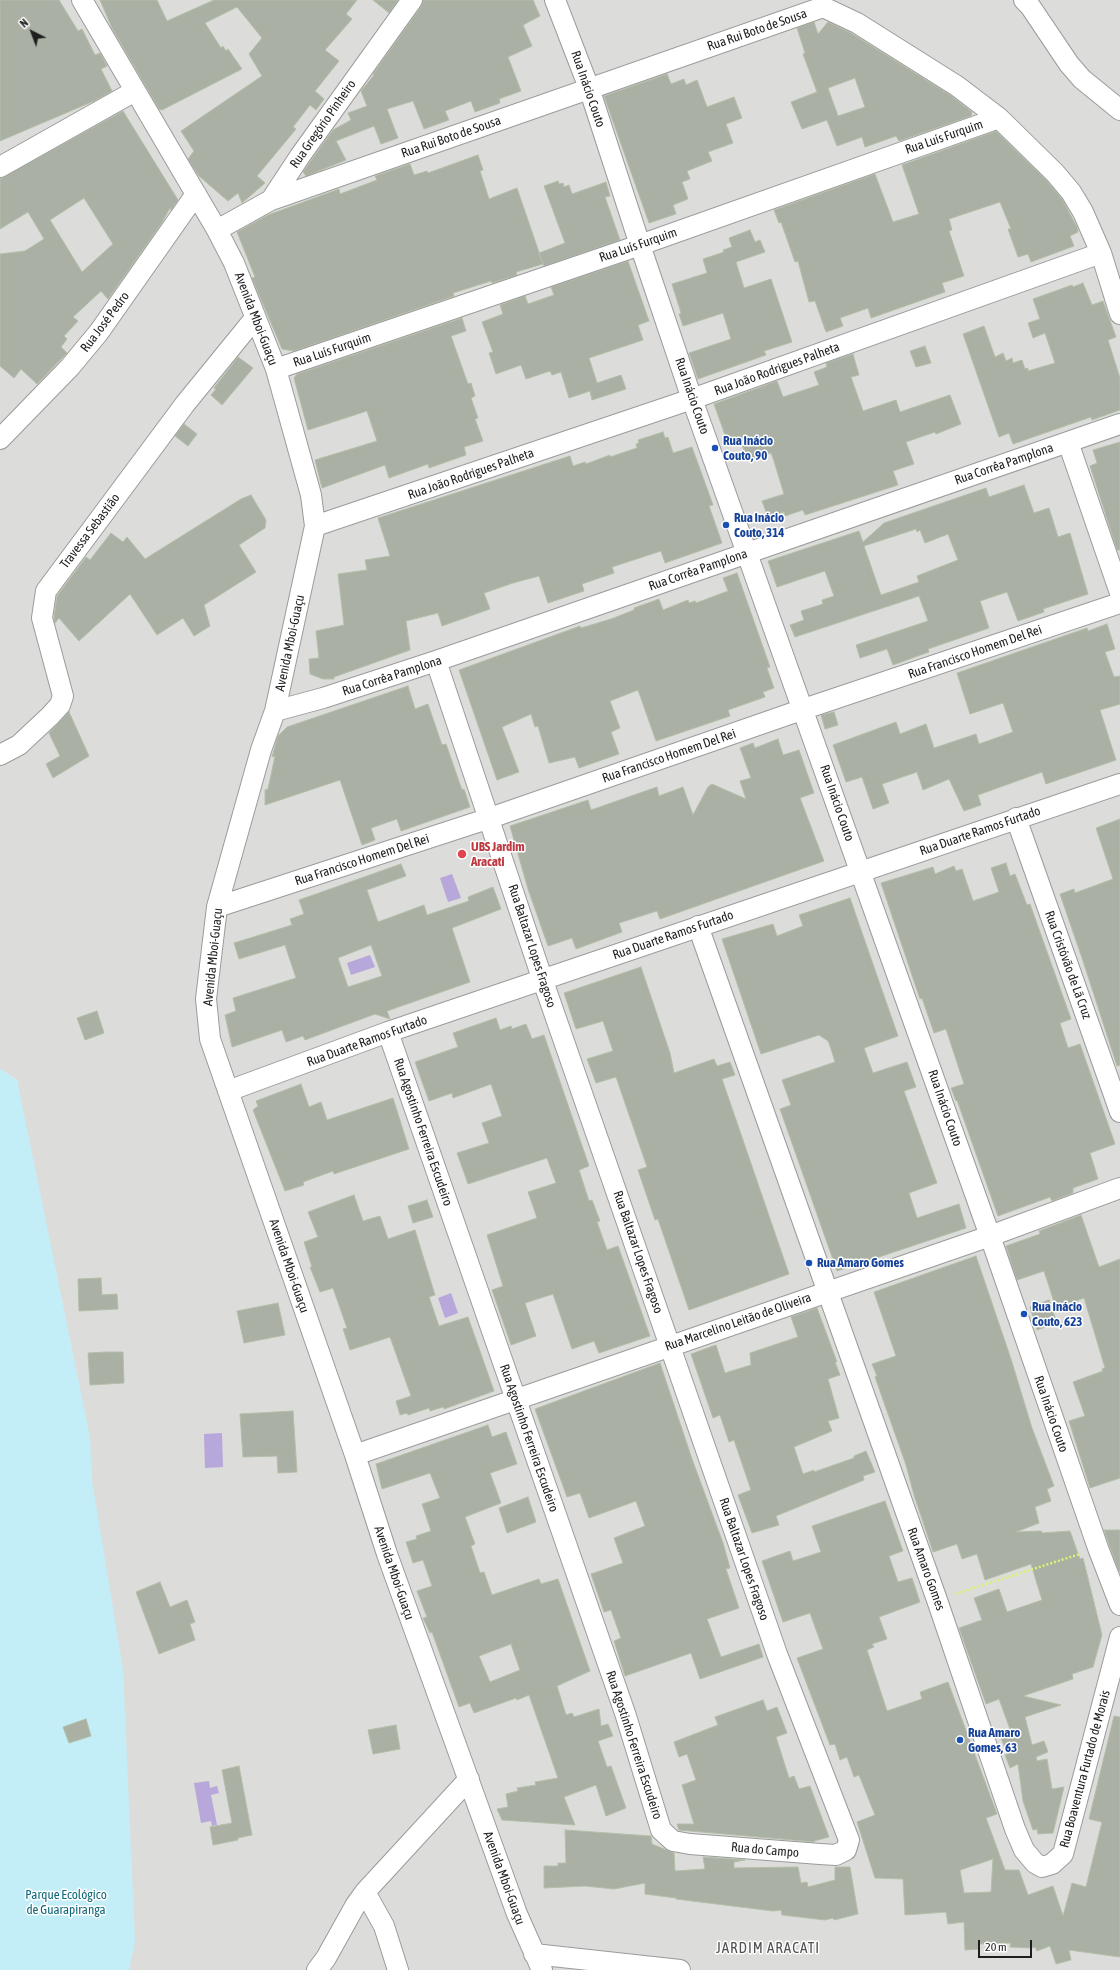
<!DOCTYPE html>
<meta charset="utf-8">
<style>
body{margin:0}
#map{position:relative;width:1120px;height:1970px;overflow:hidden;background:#e7efe5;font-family:"Asap Condensed",sans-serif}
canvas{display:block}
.north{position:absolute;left:12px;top:12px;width:40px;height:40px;-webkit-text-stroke:3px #fff;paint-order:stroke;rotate:318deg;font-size:11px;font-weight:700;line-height:16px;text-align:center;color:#1e1e1e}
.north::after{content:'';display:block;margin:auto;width:14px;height:18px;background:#1e1e1e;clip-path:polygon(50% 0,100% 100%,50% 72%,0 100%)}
.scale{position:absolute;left:978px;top:1940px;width:54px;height:18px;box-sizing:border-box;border:2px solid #1e1e1e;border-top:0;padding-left:5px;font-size:12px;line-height:14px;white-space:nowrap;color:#1e1e1e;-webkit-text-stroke:3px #fff;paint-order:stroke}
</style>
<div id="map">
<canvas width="1120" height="1970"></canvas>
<div class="north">N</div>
<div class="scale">20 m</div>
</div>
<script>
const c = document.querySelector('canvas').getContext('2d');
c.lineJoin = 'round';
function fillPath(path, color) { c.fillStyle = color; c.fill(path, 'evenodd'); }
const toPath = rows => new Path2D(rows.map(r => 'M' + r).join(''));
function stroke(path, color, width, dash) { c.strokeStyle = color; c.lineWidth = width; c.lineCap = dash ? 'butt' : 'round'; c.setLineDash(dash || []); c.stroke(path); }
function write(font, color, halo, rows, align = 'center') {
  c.font = font + ' "Asap Condensed",sans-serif'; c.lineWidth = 3; c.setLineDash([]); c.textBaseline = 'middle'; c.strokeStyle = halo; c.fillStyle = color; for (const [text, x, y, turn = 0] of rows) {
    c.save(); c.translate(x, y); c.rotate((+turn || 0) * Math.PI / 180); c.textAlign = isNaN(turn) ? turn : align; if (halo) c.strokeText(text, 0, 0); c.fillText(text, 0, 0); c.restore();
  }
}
const residential = toPath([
 [0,0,1120,0,1120,1970,106,1970,17,1080,0,1069]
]);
const park = toPath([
 [0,1069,17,1080,90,1437,92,1480,123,1669,135,1942,129,1970,0,1970]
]);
const water = toPath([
 [452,874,461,898,448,902,440,878],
 [370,955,375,967,351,975,347,963],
 [451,1293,458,1313,445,1318,438,1298],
 [222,1433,223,1467,205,1468,204,1434],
 [209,1781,210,1788,217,1786,219,1793,211,1795,217,1825,212,1826,211,1821,201,1823,194,1783]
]);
const building = toPath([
 [0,0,59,0,78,31,82,29,95,55,100,53,107,66,101,69,112,91,94,101,0,141,0,0],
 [100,0,157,0,167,21,214,0,357,0,346,14,352,19,325,50,339,61,315,91,324,99,316,110,310,105,293,127,296,129,257,176,265,183,242,203,238,193,228,201,199,176,188,159,194,151,181,131,262,76,249,54,262,38,237,7,205,23,221,48,223,46,226,51,228,49,242,69,162,110,159,109,112,28,100,0],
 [373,0,398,0,389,13,373,0],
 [423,0,533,0,540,16,523,25,532,46,508,57,521,91,499,99,500,103,475,112,471,101,445,111,449,120,424,129,413,101,387,109,398,138,381,144,374,126,336,141,346,160,306,176,303,172,333,130,351,120,348,113,367,106,361,91,374,75,373,74,421,7,423,0],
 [814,22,818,34,828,22,851,33,950,95,972,112,971,116,899,141,896,136,865,147,862,137,837,146,827,120,802,129,791,102,817,92,803,54,805,53,797,28,814,22],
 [855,78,865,107,838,116,828,88,855,78],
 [667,74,671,84,684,79,686,85,697,80,707,107,734,97,742,118,726,124,733,143,708,152,712,161,687,171,690,179,682,182,688,199,673,205,676,214,649,223,604,96,667,74],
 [123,111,178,200,171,210,170,208,161,224,108,299,101,291,73,317,78,321,64,336,67,339,61,347,67,353,61,359,37,384,21,369,14,378,0,366,0,254,25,251,44,239,28,212,0,229,0,179,123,111],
 [84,198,113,244,82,272,50,220,84,198],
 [996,131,1047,181,1062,199,1077,227,1078,232,1070,236,1074,246,1031,262,1028,254,1018,257,1008,229,1011,229,1000,202,949,219,952,230,949,231,964,276,942,283,945,292,871,318,868,308,840,318,843,326,826,332,815,301,809,302,798,261,795,262,781,222,779,223,774,210,875,174,893,222,919,214,902,165,996,131],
 [478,155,483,170,480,171,489,199,517,188,543,264,516,272,517,275,492,283,491,281,453,293,454,296,294,351,282,349,252,278,255,277,237,232,268,215,339,189,340,194,377,180,375,176,410,164,414,175,427,171,428,173,478,155],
 [558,181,559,184,563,183,564,187,569,185,572,194,606,182,610,196,605,197,620,240,544,266,539,253,565,243,544,186,558,181],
 [750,230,755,242,760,240,765,252,736,262,744,288,771,279,792,342,764,351,766,355,698,379,689,353,731,339,723,313,683,326,679,314,681,313,672,284,707,273,703,259,724,252,723,250,732,247,729,238,750,230],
 [628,261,649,321,638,325,643,340,589,358,597,383,621,375,626,389,592,400,590,391,569,398,561,372,552,375,550,371,526,379,521,365,496,374,489,353,493,352,482,322,503,314,500,305,525,296,528,304,554,295,551,287,628,261],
 [1083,283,1092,305,1103,301,1116,337,1108,340,1120,378,1120,410,1092,420,1091,417,1013,444,1009,433,999,437,963,334,984,326,995,357,1003,353,1006,361,1012,358,1013,363,1022,360,1025,369,1028,368,1028,371,1055,363,1045,333,1033,338,1028,323,1040,319,1033,299,1072,285,1073,287,1083,283],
 [462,318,466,331,451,336,468,384,471,383,475,396,471,398,478,418,475,419,483,441,464,447,466,455,429,468,428,464,389,478,385,465,322,488,315,460,377,441,367,411,308,430,294,378,297,374,462,318],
 [925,346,931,363,916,367,910,351,925,346],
 [853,354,859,375,851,377,863,411,896,400,900,412,950,395,961,424,936,434,935,432,906,442,914,464,893,471,898,485,805,515,803,510,785,516,784,512,768,517,762,501,784,494,773,458,771,453,748,461,741,442,729,446,714,404,777,381,783,397,819,385,814,372,827,367,826,363,853,354],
 [238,357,253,368,222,405,211,395,216,389,214,388,238,357],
 [184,424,197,434,188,446,175,436,184,424],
 [663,432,665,438,668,437,673,453,692,447,713,505,709,506,722,543,665,563,661,551,612,567,614,573,582,584,584,591,548,603,539,576,513,583,484,593,490,609,442,626,438,613,406,621,410,650,334,677,334,679,323,679,310,674,309,659,319,658,316,631,344,625,338,574,367,570,365,560,390,556,378,518,570,456,573,466,585,462,586,464,610,455,610,457,637,448,636,444,639,443,638,440,663,432],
 [1120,442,1120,550,1117,550,1090,466,1097,463,1093,450,1120,442],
 [1024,485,1034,513,1049,508,1058,537,1070,533,1088,594,1043,609,1044,612,1018,621,1007,592,980,601,989,628,928,649,929,652,893,665,887,649,860,658,856,645,928,621,919,596,795,637,790,625,804,620,801,611,823,604,822,600,834,596,825,571,777,587,768,561,859,531,863,542,884,523,986,488,989,497,1024,485],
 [916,529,917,532,920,530,925,543,948,534,958,560,917,576,919,582,881,595,864,546,916,529],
 [251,495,266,520,265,528,239,545,256,572,204,605,210,626,194,636,183,618,157,635,130,594,79,641,59,618,55,623,54,617,57,596,86,557,90,560,111,533,123,542,127,537,145,559,241,499,251,495],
 [737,573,770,667,767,668,774,688,763,692,765,697,728,710,730,716,656,741,638,690,610,701,620,728,611,732,619,754,579,768,575,757,549,763,538,726,535,727,531,714,502,727,519,772,497,780,459,670,580,626,581,628,611,619,634,610,634,608,659,599,663,610,688,600,689,603,695,601,696,603,728,591,723,578,737,573],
 [1107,624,1115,649,1105,652,1114,677,1120,676,1120,704,1100,710,1116,760,1046,784,1042,772,978,795,981,805,964,811,949,779,923,790,917,772,882,784,889,803,873,809,862,777,846,782,833,745,896,722,900,734,926,724,934,748,976,734,979,744,1013,732,1003,703,970,714,957,673,1087,628,1088,631,1107,624],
 [408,686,415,709,428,704,442,745,446,744,462,790,464,789,470,807,401,831,397,819,371,828,375,840,362,845,340,780,265,805,265,790,268,789,275,756,272,757,278,736,287,727,408,686],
 [69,712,89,756,53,778,46,764,60,756,49,733,69,712],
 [834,712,838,725,825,729,821,715,834,712],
 [778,739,783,755,799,750,814,793,800,798,824,861,660,919,657,911,619,923,622,932,576,949,572,938,548,946,528,889,510,826,588,800,591,810,657,787,659,796,683,787,693,815,708,787,712,784,746,799,740,781,751,778,740,748,753,743,755,748,778,739],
 [1120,819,1120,1065,1117,1066,1083,961,1060,894,1074,889,1075,893,1113,879,1096,828,1120,819],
 [1006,863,1010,876,1015,874,1027,905,1030,904,1071,1019,1060,1023,1068,1048,1080,1044,1115,1144,1090,1153,1098,1179,1073,1188,1073,1193,1052,1201,1050,1197,998,1216,957,1100,956,1101,951,1088,964,1084,946,1029,934,1033,922,998,920,999,881,883,933,867,935,874,954,866,956,871,962,869,973,901,999,892,991,868,1006,863],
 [401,864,406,876,367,890,378,922,424,905,427,915,469,901,468,897,493,887,501,909,452,928,470,982,387,1011,390,1019,375,1014,305,1040,303,1036,286,1042,282,1030,232,1047,225,1015,236,1011,233,998,296,978,285,945,239,959,234,943,292,925,290,919,304,914,299,900,401,864],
 [371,945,382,976,348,987,338,958,371,945],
 [850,898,898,1036,864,1048,873,1073,907,1062,916,1087,904,1091,937,1183,909,1193,917,1218,959,1204,966,1228,837,1271,780,1109,791,1105,782,1080,835,1062,830,1046,828,1041,819,1035,761,1054,722,939,773,924,777,936,803,926,799,915,850,898],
 [641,967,670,1053,674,1073,714,1059,717,1066,730,1062,735,1075,722,1079,789,1274,689,1310,658,1219,655,1220,638,1170,647,1167,616,1077,596,1083,587,1059,613,1051,603,1021,576,1029,564,993,641,967],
 [97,1011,104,1033,85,1040,77,1018,97,1011],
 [496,1018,500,1030,511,1026,512,1029,526,1024,532,1039,544,1035,589,1166,579,1170,589,1201,592,1200,600,1221,597,1222,607,1250,618,1246,650,1336,599,1353,594,1341,572,1349,553,1294,525,1303,536,1336,511,1345,492,1290,503,1286,487,1235,537,1218,528,1192,556,1183,547,1158,468,1184,457,1153,489,1143,482,1123,502,1116,491,1084,453,1098,452,1093,429,1101,415,1062,458,1047,453,1033,496,1018],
 [301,1084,309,1107,321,1102,327,1120,393,1098,409,1149,334,1174,333,1171,303,1182,304,1185,285,1191,253,1110,258,1106,256,1101,301,1084],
 [354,1195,363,1221,380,1216,388,1239,415,1230,435,1295,429,1297,439,1326,468,1317,494,1391,444,1409,443,1407,430,1411,429,1408,408,1415,407,1413,400,1415,396,1401,411,1396,390,1337,350,1350,343,1329,347,1328,333,1288,320,1292,310,1267,312,1267,304,1242,318,1237,308,1212,354,1195],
 [427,1200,433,1217,413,1223,408,1206,427,1200],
 [1081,1215,1099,1267,1120,1259,1120,1478,1090,1488,1069,1421,1085,1416,1073,1382,1103,1371,1102,1369,1105,1368,1084,1298,1056,1308,1044,1271,1017,1280,1006,1246,1040,1234,1039,1231,1081,1215],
 [976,1256,1011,1359,1032,1428,1054,1486,1047,1489,1051,1501,1035,1507,1039,1523,1016,1532,1041,1531,1042,1533,1070,1531,1080,1559,1083,1558,1102,1635,1093,1667,1072,1674,1073,1679,1023,1696,1061,1705,1025,1717,1032,1745,1044,1741,1048,1752,1036,1757,1037,1761,1047,1759,1052,1789,1064,1787,1053,1833,1038,1834,1037,1829,1033,1830,1023,1801,1018,1764,1010,1768,1005,1755,1007,1754,1000,1735,1011,1732,999,1699,986,1704,959,1628,982,1620,974,1598,999,1589,1007,1612,1042,1600,1031,1564,985,1580,977,1554,962,1559,957,1544,933,1552,914,1495,906,1465,875,1377,877,1376,872,1364,896,1356,874,1292,976,1256],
 [101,1278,102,1295,117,1294,118,1309,79,1311,78,1279,101,1278],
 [1049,1300,1057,1323,1037,1330,1030,1307,1049,1300],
 [278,1303,285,1335,244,1343,237,1311,278,1303],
 [817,1308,837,1362,835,1362,840,1375,828,1379,839,1418,828,1421,832,1431,794,1447,803,1474,814,1470,814,1472,854,1458,854,1456,866,1451,875,1472,863,1476,864,1480,776,1516,779,1525,752,1533,738,1495,751,1490,734,1440,729,1442,720,1415,713,1418,691,1354,716,1345,725,1373,751,1365,750,1353,798,1337,791,1317,817,1308],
 [107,1352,123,1352,124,1383,90,1385,88,1353,107,1352],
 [660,1363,692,1459,723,1543,730,1568,726,1569,739,1608,707,1619,721,1657,759,1644,763,1657,700,1679,691,1653,625,1676,614,1641,621,1638,611,1610,604,1612,591,1574,623,1563,614,1538,645,1526,636,1501,589,1518,580,1493,567,1497,535,1409,660,1363],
 [293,1411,297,1472,278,1473,277,1456,243,1457,240,1414,293,1411],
 [488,1425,492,1437,506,1432,517,1464,490,1473,501,1503,465,1517,475,1544,471,1546,480,1573,484,1572,492,1595,539,1579,541,1584,558,1579,590,1671,557,1686,566,1715,572,1713,574,1717,599,1709,601,1726,608,1724,613,1736,598,1741,607,1767,611,1766,626,1808,606,1816,596,1785,564,1797,575,1825,502,1820,497,1809,508,1807,506,1794,518,1791,517,1788,536,1785,535,1782,558,1778,529,1695,517,1700,516,1698,474,1713,470,1703,459,1707,432,1632,430,1633,423,1618,427,1617,417,1591,432,1586,423,1560,413,1563,406,1542,417,1539,416,1536,431,1531,422,1504,440,1498,430,1473,382,1489,376,1464,488,1425],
 [511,1644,520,1670,490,1682,479,1656,511,1644],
 [528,1497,536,1522,507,1533,499,1508,528,1497],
 [885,1501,903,1551,889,1556,898,1582,912,1578,920,1602,879,1617,887,1639,872,1644,874,1647,867,1650,887,1711,922,1699,920,1692,948,1682,997,1814,986,1818,1005,1870,1019,1870,1028,1895,1053,1886,1063,1916,1072,1883,1086,1887,1102,1822,1089,1819,1114,1716,1120,1717,1120,1957,1069,1950,1071,1960,1056,1964,1050,1946,1037,1951,1035,1947,1030,1948,1010,1947,1011,1943,979,1944,980,1949,965,1950,964,1922,948,1924,946,1912,905,1915,903,1879,875,1878,857,1822,875,1815,859,1775,854,1777,847,1757,840,1760,835,1744,830,1745,797,1658,823,1649,810,1613,783,1622,762,1561,790,1551,793,1561,821,1552,812,1526,885,1501],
 [993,1859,991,1892,964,1893,960,1870,993,1859],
 [1104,1530,1120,1530,1120,1571,1119,1572,1104,1530],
 [160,1582,170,1607,187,1600,195,1622,190,1624,195,1640,159,1654,136,1592,160,1582],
 [763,1700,767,1711,777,1707,787,1733,776,1737,789,1778,794,1776,799,1789,810,1786,829,1837,814,1841,815,1842,679,1830,677,1824,694,1824,682,1785,696,1780,687,1754,679,1757,674,1742,718,1725,715,1717,763,1700],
 [86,1719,91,1736,69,1743,63,1727,86,1719],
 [396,1725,400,1749,373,1754,368,1730,396,1725],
 [239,1766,252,1835,238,1838,238,1840,213,1845,210,1827,232,1823,222,1770,239,1766],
 [565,1830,651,1836,652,1844,674,1853,675,1871,705,1869,703,1857,745,1860,734,1862,734,1868,798,1867,801,1883,807,1882,808,1887,835,1880,835,1867,850,1867,858,1914,834,1920,833,1918,825,1920,782,1915,781,1910,773,1911,676,1899,676,1898,645,1894,645,1883,614,1889,585,1886,544,1888,544,1866,558,1866,558,1863,566,1863,565,1830]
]);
const path = toPath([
 [955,1594,1080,1554]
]);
const minor = toPath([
 [82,0,217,230,234,263,276,369,311,495,315,526,275,711,261,750,217,907,206,999,210,1039,355,1455,387,1554,517,1914,542,1970],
 [555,0,589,88,640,245,692,399,990,1236,1098,1548,1120,1605],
 [1024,0,1030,6,1069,64,1082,79,1120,110],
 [0,167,135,91],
 [271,200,823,7,857,23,957,86,999,118,1055,173,1071,192,1083,212,1101,253,1120,314],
 [217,230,271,200,300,156,412,0],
 [276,369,640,245,999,118],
 [0,439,70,367,99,332,196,194],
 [1068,442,1120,593],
 [315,526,692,399,1101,253],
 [275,711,323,698,436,661,1120,424],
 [0,755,19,745,50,716,60,705,63,696,42,618,46,591,185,404,255,318],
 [1016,818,1120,1112],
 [217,907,490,818,804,709,1120,603],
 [698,926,937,1600,1015,1829,1024,1850,1035,1863,1042,1867,1052,1864,1063,1854,1120,1637],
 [388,1032,625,1713,661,1830,673,1841,690,1844,820,1854,836,1855,846,1850,849,1840,777,1654,543,981,436,661],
 [228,1091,388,1032,1120,784],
 [355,1455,990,1236,1120,1188],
 [365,1892,384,1926,398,1970],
 [534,1954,680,1970],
 [317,1970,326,1958,355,1906,365,1892,469,1779]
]);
const markers = [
 [715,448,4,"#1a4fb4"],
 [726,525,4,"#1a4fb4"],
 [462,854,5,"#e0444e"],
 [809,1263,4,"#1a4fb4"],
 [1024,1314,4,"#1a4fb4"],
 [960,1740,4,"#1a4fb4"]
];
const streetNames = [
 ["Rua Rui Boto de Sousa",757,30,-19],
 ["Rua Inácio Couto",588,89,71],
 ["Rua Gregório Pinheiro",323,124,-55],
 ["Rua Rui Boto de Sousa",451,137,-19],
 ["Rua Luís Furquim",944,137,-19],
 ["Rua Luís Furquim",638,245,-19],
 ["Avenida Mboi-Guaçu",256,319,69],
 ["Rua José Pedro",105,322,-53],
 ["Rua Luís Furquim",332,350,-19],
 ["Rua João Rodrigues Palheta",777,369,-20],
 ["Rua Inácio Couto",692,396,71],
 ["Rua Corrêa Pamplona",1004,464,-19],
 ["Rua João Rodrigues Palheta",471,474,-19],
 ["Travessa Sebastião",90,531,-53],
 ["Rua Corrêa Pamplona",698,570,-19],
 ["Avenida Mboi-Guaçu",290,643,-78],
 ["Rua Francisco Homem Del Rei",975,652,-19],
 ["Rua Corrêa Pamplona",392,676,-18],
 ["Rua Francisco Homem Del Rei",669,756,-19],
 ["Rua Inácio Couto",837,803,71],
 ["Rua Duarte Ramos Furtado",980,831,-19],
 ["Rua Francisco Homem Del Rei",362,860,-18],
 ["Rua Duarte Ramos Furtado",673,935,-19],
 ["Rua Baltazar Lopes Fragoso",532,946,72],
 ["Avenida Mboi-Guaçu",213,957,-84],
 ["Rua Cristóvão de Lã Cruz",1068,965,70],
 ["Rua Duarte Ramos Furtado",367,1041,-20],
 ["Rua Inácio Couto",945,1108,71],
 ["Rua Agostinho Ferreira Escudeiro",423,1132,71],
 ["Rua Baltazar Lopes Fragoso",638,1252,71],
 ["Avenida Mboi-Guaçu",289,1266,71],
 ["Rua Marcelino Leitão de Oliveira",738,1322,-19],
 ["Rua Inácio Couto",1051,1414,71],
 ["Rua Agostinho Ferreira Escudeiro",529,1438,71],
 ["Rua Baltazar Lopes Fragoso",744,1559,71],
 ["Rua Amaro Gomes",926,1569,70],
 ["Avenida Mboi-Guaçu",394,1573,71],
 ["Rua Agostinho Ferreira Escudeiro",634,1745,72],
 ["Rua Boaventura Furtado de Morais",1085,1769,-75],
 ["Rua do Campo",765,1850,5],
 ["Avenida Mboi-Guaçu",504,1878,70]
];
const transitNames = [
 ["Rua Inácio",723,441],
 ["Couto, 90",723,456],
 ["Rua Inácio",734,518],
 ["Couto, 314",734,533],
 ["Rua Amaro Gomes",817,1263],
 ["Rua Inácio",1032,1307],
 ["Couto, 623",1032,1322],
 ["Rua Amaro",968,1733],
 ["Gomes, 63",968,1748]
];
const healthNames = [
 ["UBS Jardim",471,847],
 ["Aracati",471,862]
];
const parkNames = [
 ["Parque Ecológico",66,1895],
 ["de Guarapiranga",66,1910]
];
const quarterNames = [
 ["JARDIM ARACATI",768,1948]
];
fillPath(residential, '#dcdcdb');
fillPath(park, '#c4eef7');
fillPath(water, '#b7a7db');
fillPath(building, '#aab0a4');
stroke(building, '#b3c0a8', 1);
stroke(minor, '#9b9b9b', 22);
stroke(path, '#dbf471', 2.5, [2, 2]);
stroke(minor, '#fff', 20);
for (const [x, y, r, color] of markers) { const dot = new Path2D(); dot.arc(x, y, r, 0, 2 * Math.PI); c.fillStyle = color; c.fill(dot); stroke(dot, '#fff', 1.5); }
write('13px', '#1e1e1e', '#fff', streetNames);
write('bold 13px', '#164399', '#fff', transitNames, 'left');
write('bold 13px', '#be3a42', '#fff', healthNames, 'left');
write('13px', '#106779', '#fff', parkNames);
c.letterSpacing = '1px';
write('15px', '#515151', '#fff', quarterNames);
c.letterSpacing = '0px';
</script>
